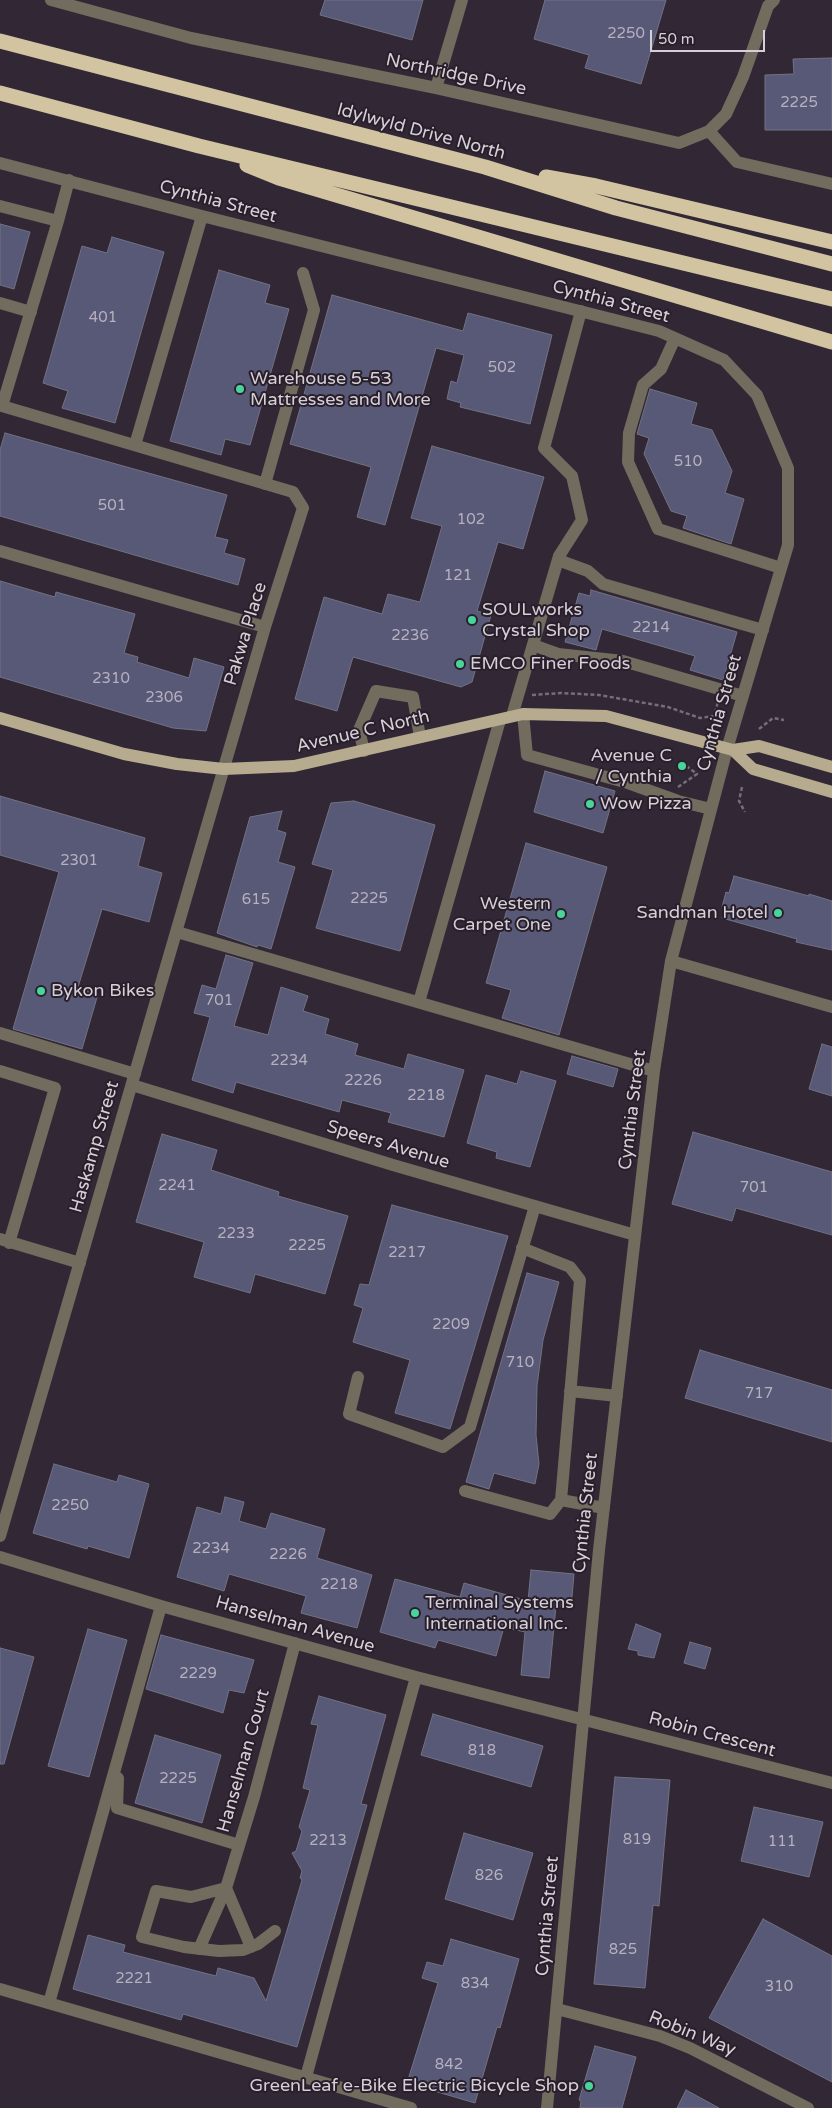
<!DOCTYPE html>
<style>
body{margin:0}
#map{position:relative;width:832px;height:2108px;overflow:hidden;background:#322835;font-family:"Varela Round",sans-serif}
canvas{display:block}
.scale{position:absolute;left:650px;top:30px;width:115px;height:22px;box-sizing:border-box;border:2px solid #d5cfd7;border-top:0;padding-left:6px;font-size:15px;line-height:18px;white-space:nowrap;color:#d5cfd7;-webkit-text-stroke:4px #281f2b;paint-order:stroke}
</style>
<div id="map">
<canvas width="832" height="2108"></canvas>
<div class="scale">50 m</div>
</div>
<script>
const c = document.querySelector('canvas').getContext('2d');
c.lineJoin = 'round';
function fillPath(path, color) { c.fillStyle = color; c.fill(path, 'evenodd'); }
const toPath = rows => new Path2D(rows.map(r => 'M' + r).join(''));
function stroke(path, color, width, dash) { c.strokeStyle = color; c.lineWidth = width; c.lineCap = dash ? 'butt' : 'round'; c.setLineDash(dash || []); c.stroke(path); }
function write(font, color, halo, rows, align = 'center') {
  c.font = font + ' "Varela Round",sans-serif'; c.lineWidth = 4; c.setLineDash([]); c.textBaseline = 'middle'; c.strokeStyle = halo; c.fillStyle = color; for (const [text, x, y, turn = 0] of rows) {
    c.save(); c.translate(x, y); c.rotate((+turn || 0) * Math.PI / 180); c.textAlign = isNaN(turn) ? turn : align; if (halo) c.strokeText(text, 0, 0); c.fillText(text, 0, 0); c.restore();
  }
}
const building = toPath([
 [325,0,423,0,412,40,320,15,325,0],
 [545,0,666,0,641,84,585,68,589,55,534,39,545,0],
 [832,58,832,130,765,130,765,75,794,74,793,59,832,58],
 [0,224,30,232,14,289,0,285,0,224],
 [112,237,164,252,115,423,62,408,68,391,43,383,82,246,107,253,112,237],
 [219,270,270,285,265,303,289,309,250,445,225,439,221,455,170,441,219,270],
 [332,295,463,331,468,313,552,335,530,424,460,407,461,403,447,399,451,381,457,383,464,355,436,348,385,525,357,517,371,467,290,444,332,295],
 [650,389,697,403,691,424,712,430,732,471,725,493,744,499,731,544,683,528,687,516,671,511,644,454,649,438,637,434,650,389],
 [5,433,227,495,215,537,228,540,224,553,245,559,238,585,0,516,0,450,5,433],
 [432,446,544,477,523,549,498,542,477,611,491,615,472,682,461,687,353,657,337,711,295,699,324,597,382,614,388,594,420,602,442,526,411,518,432,446],
 [0,581,55,597,56,592,135,614,124,653,138,657,137,662,189,678,194,658,224,667,206,731,173,728,0,677,0,581],
 [591,590,737,632,723,680,690,670,695,656,602,629,596,650,565,642,579,593,590,596,591,590],
 [545,771,615,791,603,833,534,812,545,771],
 [0,796,145,838,138,866,162,873,149,922,102,909,78,987,98,994,82,1049,13,1029,59,872,0,855,0,796],
 [354,801,435,825,400,951,316,928,333,870,312,864,331,803,354,801],
 [282,811,277,830,286,833,278,862,295,867,271,949,258,945,257,947,217,933,250,817,282,811],
 [526,843,607,867,559,1035,502,1018,511,990,486,983,526,843],
 [734,876,809,896,809,894,832,901,832,950,796,942,797,939,722,918,725,908,722,907,726,892,729,893,734,876],
 [226,955,253,963,234,1026,268,1035,281,987,308,996,303,1011,329,1019,325,1034,358,1044,355,1055,404,1069,408,1054,464,1070,444,1137,388,1122,391,1113,342,1100,339,1112,236,1082,233,1093,192,1080,210,1017,194,1013,202,985,216,989,226,955],
 [822,1044,832,1047,832,1096,809,1089,822,1044],
 [572,1056,618,1069,613,1087,567,1074,572,1056],
 [521,1071,556,1081,530,1167,496,1158,497,1152,467,1143,486,1075,517,1084,521,1071],
 [693,1132,832,1172,832,1235,736,1208,732,1221,672,1204,693,1132],
 [162,1134,217,1150,211,1170,279,1192,278,1196,348,1216,325,1294,255,1274,250,1293,194,1277,204,1242,136,1222,162,1134],
 [392,1205,508,1236,450,1429,395,1413,410,1360,353,1342,363,1308,354,1305,360,1284,369,1285,392,1205],
 [527,1273,559,1282,543,1340,537,1386,536,1435,539,1464,535,1484,494,1473,489,1489,466,1482,527,1273],
 [700,1350,832,1390,832,1442,685,1398,700,1350],
 [54,1464,117,1482,119,1475,149,1484,129,1558,88,1546,87,1549,33,1533,54,1464],
 [225,1497,244,1502,239,1521,266,1529,271,1513,325,1529,317,1558,372,1575,357,1628,301,1613,306,1596,229,1574,224,1591,177,1577,197,1507,221,1514,225,1497],
 [531,1570,574,1574,571,1608,556,1606,549,1678,521,1675,525,1632,504,1627,496,1656,438,1640,435,1648,380,1632,395,1579,460,1597,464,1583,528,1601,531,1570],
 [636,1624,661,1634,654,1658,638,1655,638,1651,628,1649,636,1624],
 [88,1629,127,1640,89,1777,48,1766,88,1629],
 [161,1635,254,1660,244,1693,229,1690,223,1713,146,1689,161,1635],
 [690,1642,711,1648,705,1669,684,1663,690,1642],
 [0,1648,34,1657,4,1764,0,1764,0,1648],
 [319,1696,386,1715,361,1804,367,1805,297,2047,183,2014,181,2020,73,1989,88,1935,125,1945,123,1952,216,1976,218,1968,254,1978,266,2001,302,1880,300,1878,302,1871,292,1853,296,1851,302,1831,299,1827,310,1790,303,1788,318,1725,311,1724,319,1696],
 [433,1714,543,1746,531,1787,421,1755,433,1714],
 [155,1735,221,1755,202,1823,135,1803,155,1735],
 [615,1777,670,1780,659,1906,653,1905,645,1988,594,1984,615,1777],
 [754,1807,823,1822,809,1877,741,1861,754,1807],
 [464,1833,533,1853,513,1920,445,1899,464,1833],
 [763,1919,832,1956,832,2082,709,2018,763,1919],
 [451,1939,519,1959,500,2028,497,2027,475,2103,407,2083,438,1983,422,1978,427,1962,443,1966,451,1939],
 [595,2046,636,2057,622,2108,580,2108,581,2101,579,2100,595,2046],
 [686,2090,719,2108,677,2108,686,2090]
]);
const path = toPath([
 [532,695,561,693,599,695,668,707,700,718,714,716,718,702],
 [759,729,773,718,784,720],
 [678,787,697,774,681,762],
 [742,787,739,801,745,812]
]);
const minor = toPath([
 [51,0,191,38,436,88,679,143,709,131,726,114,743,77,768,6,774,0],
 [436,88,462,0],
 [709,131,737,162,832,184],
 [0,163,202,216,659,331,724,360,757,395,788,468,788,545,727,749,671,961,654,1071,599,1550,547,2108],
 [0,206,58,221],
 [0,303,31,312],
 [675,338,661,369,643,385,629,433,628,462,658,529,781,568],
 [135,445,202,216],
 [265,484,314,310,303,273],
 [0,551,265,627],
 [558,560,588,571,603,584,763,630],
 [533,645,558,654,623,661,743,696],
 [523,714,527,755,628,783,678,801,711,809],
 [512,716,559,556,582,520,572,476,544,448,581,311],
 [364,751,359,730,376,691,413,697,420,737],
 [177,932,654,1071],
 [671,961,832,1007],
 [419,1002,500,720],
 [0,1033,135,1074],
 [0,1071,55,1088,9,1243],
 [132,1085,393,1165,635,1235],
 [0,1239,80,1263],
 [358,1377,349,1414,443,1447,470,1427,535,1206],
 [570,1391,617,1396],
 [465,1491,550,1514,561,1500,580,1280,570,1267,522,1248],
 [561,1500,604,1508],
 [0,1536,265,627,303,508,293,492,2,406,58,221,69,180],
 [0,1557,161,1606,416,1677,832,1783],
 [118,1778,117,1808,239,1845],
 [226,1888,191,1897,156,1891,142,1937,184,1947,219,1951,243,1950,258,1944,275,1931],
 [226,1888,251,1947],
 [199,1949,226,1888,254,1797,295,1643],
 [0,1989,411,2108],
 [49,2003,161,1606],
 [557,2009,660,2036,690,2048,808,2108],
 [306,2077,416,1677]
]);
const major = toPath([
 [0,718,124,754,177,764,224,769,294,766,523,714,606,716,733,750,759,746,832,767],
 [733,750,753,769,832,792]
]);
const highway = toPath([
 [0,41,485,167,616,208,832,264],
 [0,93,199,146,832,299],
 [247,165,279,178,832,342],
 [546,177,596,186,832,242]
]);
const markers = [
 [240,389,5,"#49d49c"],
 [472,620,5,"#49d49c"],
 [460,664,5,"#49d49c"],
 [682,766,5,"#49d49c"],
 [590,804,5,"#49d49c"],
 [778,913,5,"#49d49c"],
 [561,914,5,"#49d49c"],
 [41,991,5,"#49d49c"],
 [415,1613,5,"#49d49c"],
 [589,2086,5,"#49d49c"]
];
const numberNames = [
 ["2250",626,34],
 ["2225",799,103],
 ["401",103,318],
 ["502",502,368],
 ["510",688,462],
 ["501",112,506],
 ["102",471,520],
 ["121",458,576],
 ["2214",651,628],
 ["2236",410,636],
 ["2310",111,679],
 ["2306",164,698],
 ["2301",79,861],
 ["2225",369,899],
 ["615",256,900],
 ["701",219,1001],
 ["2234",289,1061],
 ["2226",363,1081],
 ["2218",426,1096],
 ["2241",177,1186],
 ["701",754,1188],
 ["2233",236,1234],
 ["2225",307,1246],
 ["2217",407,1253],
 ["2209",451,1325],
 ["710",520,1363],
 ["717",759,1394],
 ["2250",70,1506],
 ["2234",211,1549],
 ["2226",288,1555],
 ["2218",339,1585],
 ["2229",198,1674],
 ["818",482,1751],
 ["2225",178,1779],
 ["819",637,1840],
 ["2213",328,1841],
 ["111",782,1842],
 ["826",489,1876],
 ["825",623,1950],
 ["2221",134,1979],
 ["834",475,1984],
 ["310",779,1987],
 ["842",449,2065]
];
const streetNames = [
 ["Northridge Drive",456,75,12],
 ["Idylwyld Drive North",421,132,15],
 ["Cynthia Street",218,202,15],
 ["Cynthia Street",611,302,15],
 ["Pakwa Place",246,634,-73],
 ["Cynthia Street",720,713,-74],
 ["Avenue C North",363,732,-13],
 ["Cynthia Street",633,1110,-83],
 ["Speers Avenue",388,1145,17],
 ["Haskamp Street",95,1147,-74],
 ["Cynthia Street",586,1513,-84],
 ["Hanselman Avenue",295,1625,16],
 ["Robin Crescent",712,1735,15],
 ["Hanselman Court",244,1761,-74],
 ["Cynthia Street",548,1916,-85],
 ["Robin Way",692,2034,22]
];
const poiNames = [
 ["Warehouse 5-53",250,379],
 ["Mattresses and More",250,400],
 ["SOULworks",482,610],
 ["Crystal Shop",482,631],
 ["EMCO Finer Foods",470,664],
 ["Avenue C",672,756,"right"],
 ["/ Cynthia",672,777,"right"],
 ["Wow Pizza",600,804],
 ["Western",551,904,"right"],
 ["Carpet One",551,925,"right"],
 ["Sandman Hotel",768,913,"right"],
 ["Bykon Bikes",51,991],
 ["Terminal Systems",425,1603],
 ["International Inc.",425,1624],
 ["GreenLeaf e-Bike Electric Bicycle Shop",579,2086,"right"]
];
fillPath(building, '#585877');
stroke(building, '#727284', 1);
stroke(path, '#756d78', 2.5, [4, 2.5]);
stroke(minor, '#716c5e', 12);
stroke(major, '#b6ab8e', 12);
stroke(highway, '#d2c4a0', 15);
for (const [x, y, r, color] of markers) { const dot = new Path2D(); dot.arc(x, y, r, 0, 2 * Math.PI); c.fillStyle = color; c.fill(dot); stroke(dot, '#281f2b', 2); }
write('15px', '#b6b1bf', null, numberNames);
write('18px', '#d5cfd7', '#281f2b', streetNames);
write('18px', '#d5cfd7', '#281f2b', poiNames, 'left');
</script>
